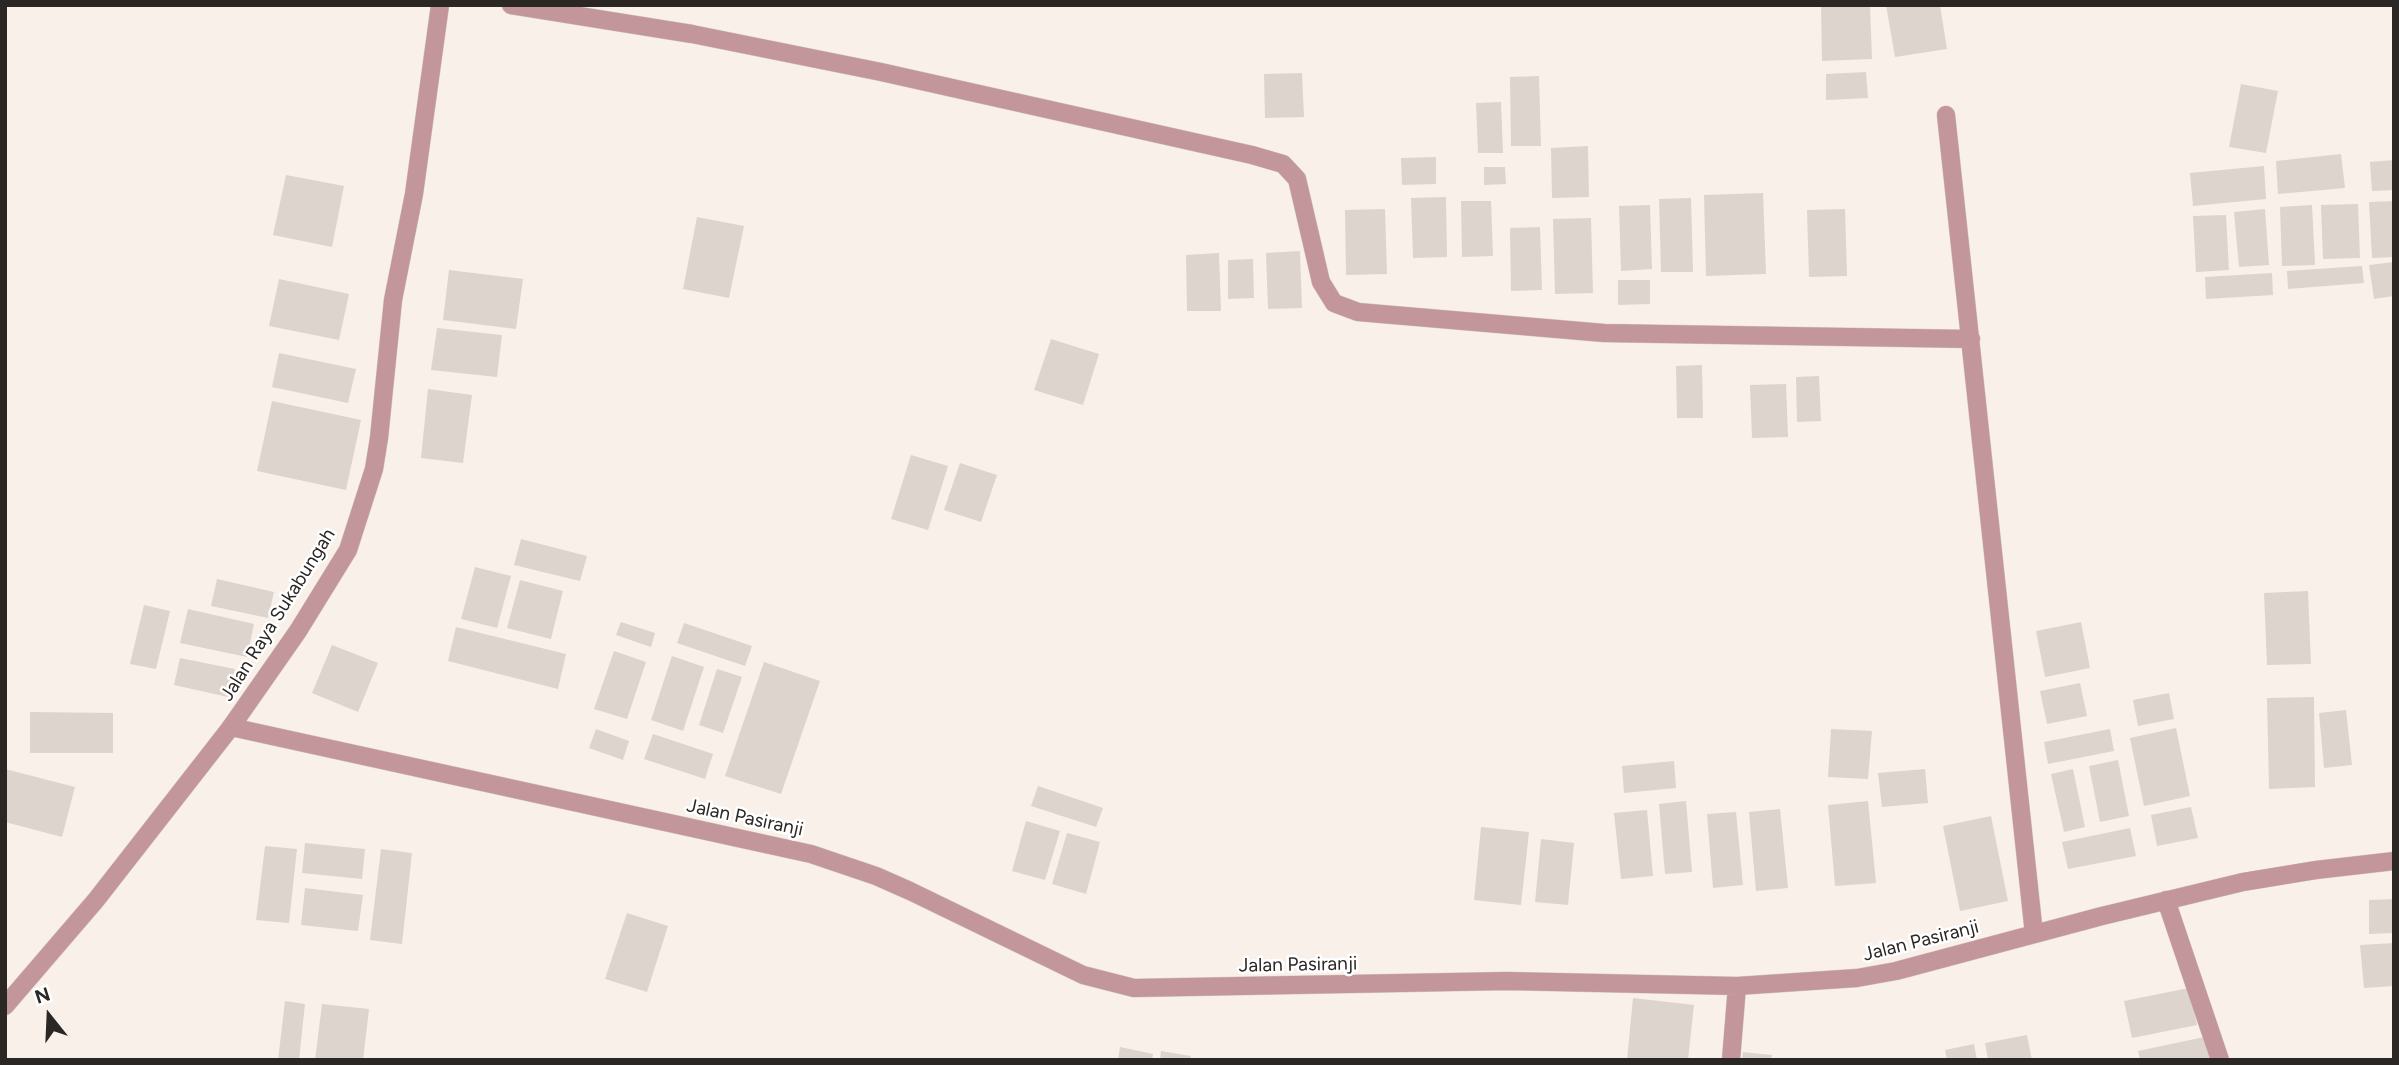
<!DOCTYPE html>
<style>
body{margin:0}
#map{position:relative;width:2399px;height:1065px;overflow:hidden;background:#faf0ea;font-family:Figtree,sans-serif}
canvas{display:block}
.frame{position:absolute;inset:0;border:7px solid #2a2725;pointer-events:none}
.north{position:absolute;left:14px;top:981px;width:70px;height:70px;-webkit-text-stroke:5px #fff;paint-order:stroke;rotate:342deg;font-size:19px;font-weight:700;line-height:28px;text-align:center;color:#2a2725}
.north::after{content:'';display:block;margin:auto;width:24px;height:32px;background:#2a2725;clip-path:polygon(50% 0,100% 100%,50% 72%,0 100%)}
</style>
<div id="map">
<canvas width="2399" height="1065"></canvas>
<div class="frame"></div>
<div class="north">N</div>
</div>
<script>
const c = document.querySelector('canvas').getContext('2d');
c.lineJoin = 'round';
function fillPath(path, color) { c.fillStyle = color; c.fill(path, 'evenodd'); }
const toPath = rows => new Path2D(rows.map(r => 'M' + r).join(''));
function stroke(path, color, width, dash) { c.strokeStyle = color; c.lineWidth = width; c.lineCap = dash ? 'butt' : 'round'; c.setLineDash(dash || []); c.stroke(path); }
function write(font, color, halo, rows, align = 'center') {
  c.font = font + ' Figtree,sans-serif'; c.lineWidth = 5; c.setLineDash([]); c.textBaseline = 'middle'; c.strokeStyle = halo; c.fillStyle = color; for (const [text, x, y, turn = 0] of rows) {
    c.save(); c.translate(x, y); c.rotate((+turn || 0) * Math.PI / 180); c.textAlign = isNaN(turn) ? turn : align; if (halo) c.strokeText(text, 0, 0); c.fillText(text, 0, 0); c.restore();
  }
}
const building = toPath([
 [1821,5,1870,5,1872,59,1822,61],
 [1886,5,1940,5,1947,49,1895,57],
 [1866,72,1868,98,1826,100,1826,74],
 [1302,73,1304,117,1265,118,1264,74],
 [1539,76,1541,146,1511,146,1510,77],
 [2241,84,2278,91,2266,153,2229,147],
 [1501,102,1503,153,1478,153,1476,103],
 [1588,146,1589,197,1552,198,1551,148],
 [2341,154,2345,188,2278,194,2276,161],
 [1436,157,1436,184,1402,185,1401,158],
 [2394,160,2394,190,2372,191,2370,162],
 [2264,166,2266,199,2193,206,2190,173],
 [1484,167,1505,167,1506,184,1484,185],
 [286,175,344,186,332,247,273,235],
 [1763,193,1766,274,1706,276,1704,195],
 [1446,197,1447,257,1413,258,1411,198],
 [1691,198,1693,272,1661,272,1659,199],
 [1461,201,1491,201,1493,256,1462,257],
 [2394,201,2394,257,2372,258,2369,202],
 [2358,204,2360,258,2323,259,2321,205],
 [1650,205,1652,269,1621,271,1619,206],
 [2312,205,2315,265,2282,266,2280,207],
 [1385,209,1387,274,1346,275,1345,210],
 [1845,209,1847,276,1809,277,1807,210],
 [2265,209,2269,265,2239,267,2234,212],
 [2226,215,2229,270,2196,272,2193,216],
 [697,217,744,226,729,298,683,289],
 [1591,218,1593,293,1555,294,1553,219],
 [1540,227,1542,290,1511,291,1510,228],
 [1300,251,1302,308,1268,309,1266,253],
 [1219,253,1221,311,1187,311,1186,255],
 [1253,259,1254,298,1228,299,1228,260],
 [2394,262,2394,296,2374,299,2369,265],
 [2362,266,2364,283,2288,289,2287,271],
 [449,270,523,279,516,329,443,320],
 [2272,273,2273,295,2206,299,2205,277],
 [279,279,349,294,339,340,269,326],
 [1618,280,1650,280,1650,304,1618,305],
 [437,328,502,335,497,377,431,370],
 [1051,339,1099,354,1083,405,1034,390],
 [279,353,356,369,348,403,272,387],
 [1702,365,1703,418,1677,418,1676,366],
 [1819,376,1821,421,1797,422,1796,377],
 [1786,384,1788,437,1752,438,1750,385],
 [428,389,472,395,463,463,421,458],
 [272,401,361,420,346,490,257,471],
 [911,455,948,466,928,530,891,519],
 [960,463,997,475,981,522,944,510],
 [521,539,587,556,580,581,514,565],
 [475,567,511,576,497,628,461,619],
 [217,579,274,592,268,618,211,606],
 [520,580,563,591,551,639,507,628],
 [2308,591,2311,664,2267,665,2264,593],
 [144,605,170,611,156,669,130,664],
 [188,609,254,624,247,657,180,643],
 [621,622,655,633,651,647,616,635],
 [2081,622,2090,668,2045,677,2036,631],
 [684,623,752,646,745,666,677,643],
 [456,627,566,654,558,689,448,661],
 [332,645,378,663,358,712,312,693],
 [614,651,646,662,627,719,594,709],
 [672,656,704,667,683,731,651,720],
 [180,658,235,669,228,697,174,685],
 [764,662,820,681,781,794,725,776],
 [717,669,742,677,723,733,699,725],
 [2080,683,2087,716,2047,724,2040,691],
 [2169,693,2174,719,2138,726,2133,700],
 [2314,697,2315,787,2269,789,2267,698],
 [2346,710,2352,765,2324,768,2319,713],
 [30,712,113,713,113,753,30,753],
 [2176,728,2190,796,2144,806,2130,738],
 [596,729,629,741,623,760,589,748],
 [1831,729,1872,731,1868,779,1828,777],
 [2110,729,2114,751,2048,764,2044,742],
 [653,734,713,754,705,779,644,759],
 [2118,760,2129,816,2100,822,2089,766],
 [1674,761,1676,788,1624,793,1622,766],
 [5,769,75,787,62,837,5,822],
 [1925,769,1928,803,1882,807,1878,773],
 [2073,769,2085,827,2064,832,2051,774],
 [1038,786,1103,808,1096,827,1031,806],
 [1686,801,1692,872,1665,874,1659,804],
 [1868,801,1876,883,1835,886,1828,805],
 [2191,807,2198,838,2157,846,2151,815],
 [1780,809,1788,888,1756,891,1749,812],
 [1647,810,1653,876,1621,879,1614,813],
 [1736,812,1743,885,1713,888,1707,814],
 [1991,816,2008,901,1960,911,1943,826],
 [1026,821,1060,831,1045,880,1012,871],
 [1481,827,1529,832,1521,905,1474,900],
 [2130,828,2136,856,2068,869,2062,842],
 [1067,833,1100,842,1086,894,1052,884],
 [1541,839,1574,843,1568,905,1535,902],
 [305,843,365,849,362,879,302,873],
 [265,846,297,849,289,923,256,920],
 [381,849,412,853,402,944,370,940],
 [305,888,363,895,358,931,301,925],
 [2394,899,2394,933,2369,934,2369,900],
 [627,913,668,926,647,992,605,979],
 [2394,943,2394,986,2364,988,2360,945],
 [2189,988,2197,1025,2132,1038,2124,1001],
 [1633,998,1694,1005,1688,1060,1627,1060],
 [285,1001,305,1004,299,1060,278,1060],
 [322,1004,369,1009,363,1060,315,1060],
 [2027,1035,2032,1060,1988,1060,1985,1043],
 [2209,1036,2213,1060,2140,1060,2138,1051],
 [1974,1044,1977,1060,1947,1060,1945,1050],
 [1120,1047,1153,1054,1152,1060,1118,1060],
 [1161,1051,1191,1056,1190,1060,1160,1060],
 [1743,1052,1772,1055,1771,1060,1742,1060]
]);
const minor = toPath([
 [511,5,692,34,881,72,1252,155,1283,164,1297,179,1321,282,1334,303,1358,312,1604,333,1971,339],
 [1946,115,2034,934],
 [231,727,811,854,876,876,910,891,1083,975,1134,988,1507,981,1737,986,1857,978,1896,971,2102,916,2243,882,2316,870,2394,861],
 [2166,900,2220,1060],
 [1731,1060,1737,986]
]);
const tertiary = toPath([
 [5,1006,96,900,231,727,298,631,348,550,374,469,379,438,393,300,414,194,440,5]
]);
const streetNames = [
 ["Jalan Raya Sukabungah",278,615,-58],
 ["Jalan Pasiranji",745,818,12],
 ["Jalan Pasiranji",1921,941,-14],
 ["Jalan Pasiranji",1298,965,-1]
];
fillPath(building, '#dcd4cd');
stroke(minor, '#d5ccc7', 19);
stroke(tertiary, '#d5ccc7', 19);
stroke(minor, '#c3969b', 18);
stroke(tertiary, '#c3969b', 18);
write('19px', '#2a2725', '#fff', streetNames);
</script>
